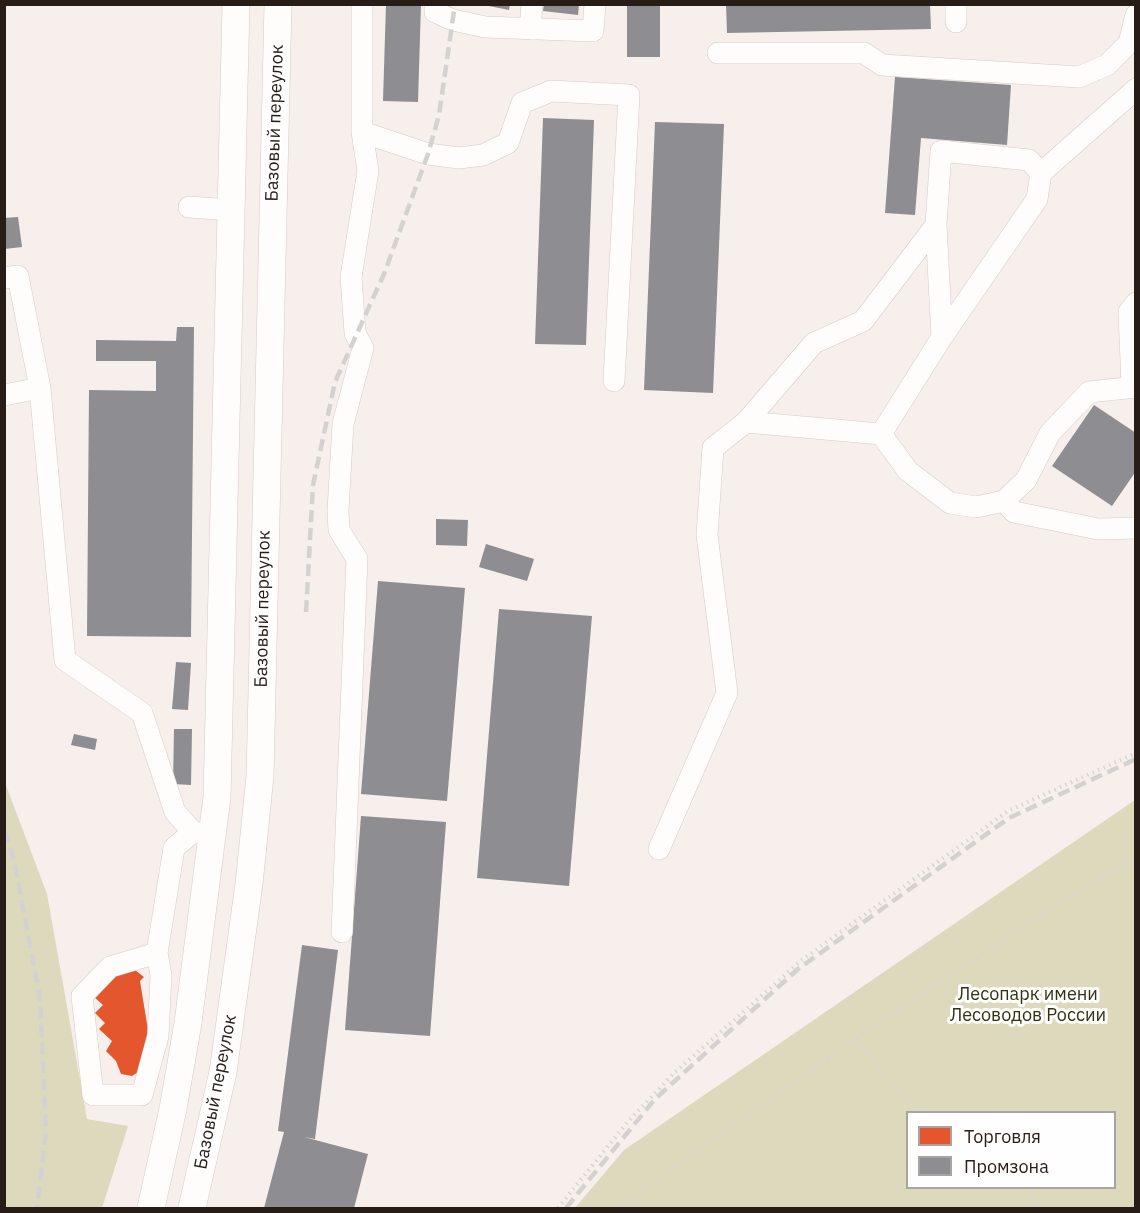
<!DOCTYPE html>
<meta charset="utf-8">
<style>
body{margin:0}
#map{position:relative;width:1140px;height:1213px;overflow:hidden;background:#f6efeb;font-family:"IBM Plex Sans",sans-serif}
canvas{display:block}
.frame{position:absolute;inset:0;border:6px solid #281c17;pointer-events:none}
.legend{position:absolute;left:906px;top:1111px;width:210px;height:78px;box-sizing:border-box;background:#fefefe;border:2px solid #a8a4a2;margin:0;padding:8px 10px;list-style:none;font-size:18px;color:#281c17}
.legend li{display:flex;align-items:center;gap:12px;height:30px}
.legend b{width:30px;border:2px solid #a8a4a2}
</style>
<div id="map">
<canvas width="1140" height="1213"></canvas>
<div class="frame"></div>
<ul class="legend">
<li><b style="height:16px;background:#e4572e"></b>Торговля</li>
<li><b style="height:16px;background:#8d8d92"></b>Промзона</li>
</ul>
</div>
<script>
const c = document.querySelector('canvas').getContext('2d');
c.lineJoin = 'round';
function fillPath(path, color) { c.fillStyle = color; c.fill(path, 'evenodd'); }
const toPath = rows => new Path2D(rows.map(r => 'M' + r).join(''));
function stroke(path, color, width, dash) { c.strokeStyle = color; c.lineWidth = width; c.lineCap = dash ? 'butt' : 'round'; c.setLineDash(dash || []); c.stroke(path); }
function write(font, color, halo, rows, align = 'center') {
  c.font = font + ' "IBM Plex Sans",sans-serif'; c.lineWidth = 6; c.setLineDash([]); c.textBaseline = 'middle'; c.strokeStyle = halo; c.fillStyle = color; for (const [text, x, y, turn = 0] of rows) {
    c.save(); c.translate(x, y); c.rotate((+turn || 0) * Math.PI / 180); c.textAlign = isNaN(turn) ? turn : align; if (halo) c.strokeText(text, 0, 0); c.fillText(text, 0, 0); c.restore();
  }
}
const green = toPath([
 [4,780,47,894,87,1119,128,1126,102,1208,5,1208],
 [1135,800,1135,1208,575,1208,624,1150],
 [908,1112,1114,1112,1114,1188,908,1188]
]);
const shops = toPath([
 [135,970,144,977,140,981,148,1030,148,1051,140,1071,132,1076,121,1074,116,1061,106,1051,112,1041,99,1029,105,1023,95,1013,103,1005,93,996,112,974]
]);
const industry = toPath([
 [386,4,421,4,418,102,383,101],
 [479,4,510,4,509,10],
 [544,4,579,4,578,15,543,11],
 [627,4,660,4,660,57,627,57],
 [726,4,930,4,931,29,727,33],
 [895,77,1011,85,1007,145,921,138,915,215,885,213],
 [543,118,594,120,586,345,535,344],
 [655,122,724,124,713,393,644,390],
 [18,217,22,247,4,249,4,218],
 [177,327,194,327,191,637,87,636,89,390,156,391,156,361,96,361,96,340,176,341],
 [1094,405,1136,433,1136,471,1112,506,1052,466],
 [436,519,468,520,467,546,436,545],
 [486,544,534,559,527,581,479,567],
 [378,581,465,588,447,801,361,794],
 [499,609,592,616,569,886,477,878],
 [176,662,191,663,188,710,172,709],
 [174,729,192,729,191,785,173,784],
 [74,734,97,739,95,750,71,745],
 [361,816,446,822,430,1036,345,1030],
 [302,945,338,950,315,1139,304,1137,368,1154,354,1208,264,1208,284,1132,278,1131]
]);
const path = toPath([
 [4,858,14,859],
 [855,1039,902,1095,927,1112],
 [1029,1188,1038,1208],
 [558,1208,626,1124,673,1074,802,960,1008,811,1136,753],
 [617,1208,855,1039,1066,898,1136,859]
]);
const minor = toPath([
 [435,4,435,12,453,20,485,27,593,31,595,4],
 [956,22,956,4],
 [530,29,532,4],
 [718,53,864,53,882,65,1079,77,1107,65,1129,43,1136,15],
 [362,132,428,154,459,158,483,155,508,143,522,103,551,91,629,95,614,381],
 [189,207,231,210],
 [936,225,942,337],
 [4,278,18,276,40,388,65,660,142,713,175,812,193,832,213,835],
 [1132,386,1129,312,1136,303],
 [4,395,40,388],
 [746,422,814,343,863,321,936,225,941,151,1029,160,1041,173,1136,89],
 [881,434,942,337,1037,199,1041,173],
 [1004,501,1014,512,1098,529,1136,528],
 [659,849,727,693,707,535,713,448,746,422,881,434,908,471,950,503,976,507,1004,501,1026,480,1050,433,1089,392,1136,387],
 [342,932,357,559,339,530,338,510,343,424,363,348,355,333,351,277,368,171,362,132,362,4],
 [157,953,110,967,82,996,93,1095,142,1095,158,1036,161,975,157,953,174,848,193,832]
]);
const major = toPath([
 [151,1208,173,1109,188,1023,217,797,236,4],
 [192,1208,223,1072,249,884,260,776,278,4]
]);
const rail = toPath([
 [306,612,313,485,335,382,384,274,428,154,439,115,455,4],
 [4,831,14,859,40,998,46,1132,37,1208],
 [566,1208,655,1099,798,969,1009,818,1136,759]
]);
const streetNames = [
 ["Базовый переулок",275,123,-88],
 ["Базовый переулок",263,609,-89],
 ["Базовый переулок",216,1092,-79]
];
const parkNames = [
 ["Лесопарк имени",1028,995],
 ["Лесоводов России",1028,1016]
];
fillPath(green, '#dcd9bd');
fillPath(shops, '#e4572e');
fillPath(industry, '#8d8d92');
stroke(minor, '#d5cbc7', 22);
stroke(major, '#d5cbc7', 28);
stroke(path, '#d7d6d4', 4, [1.5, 4.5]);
stroke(minor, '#fefdfc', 21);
stroke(major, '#fefdfc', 27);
stroke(rail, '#d4d2d1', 4.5, [12, 6]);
write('18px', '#281c17', '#fefefe', streetNames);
write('18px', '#323210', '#fefefe', parkNames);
</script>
